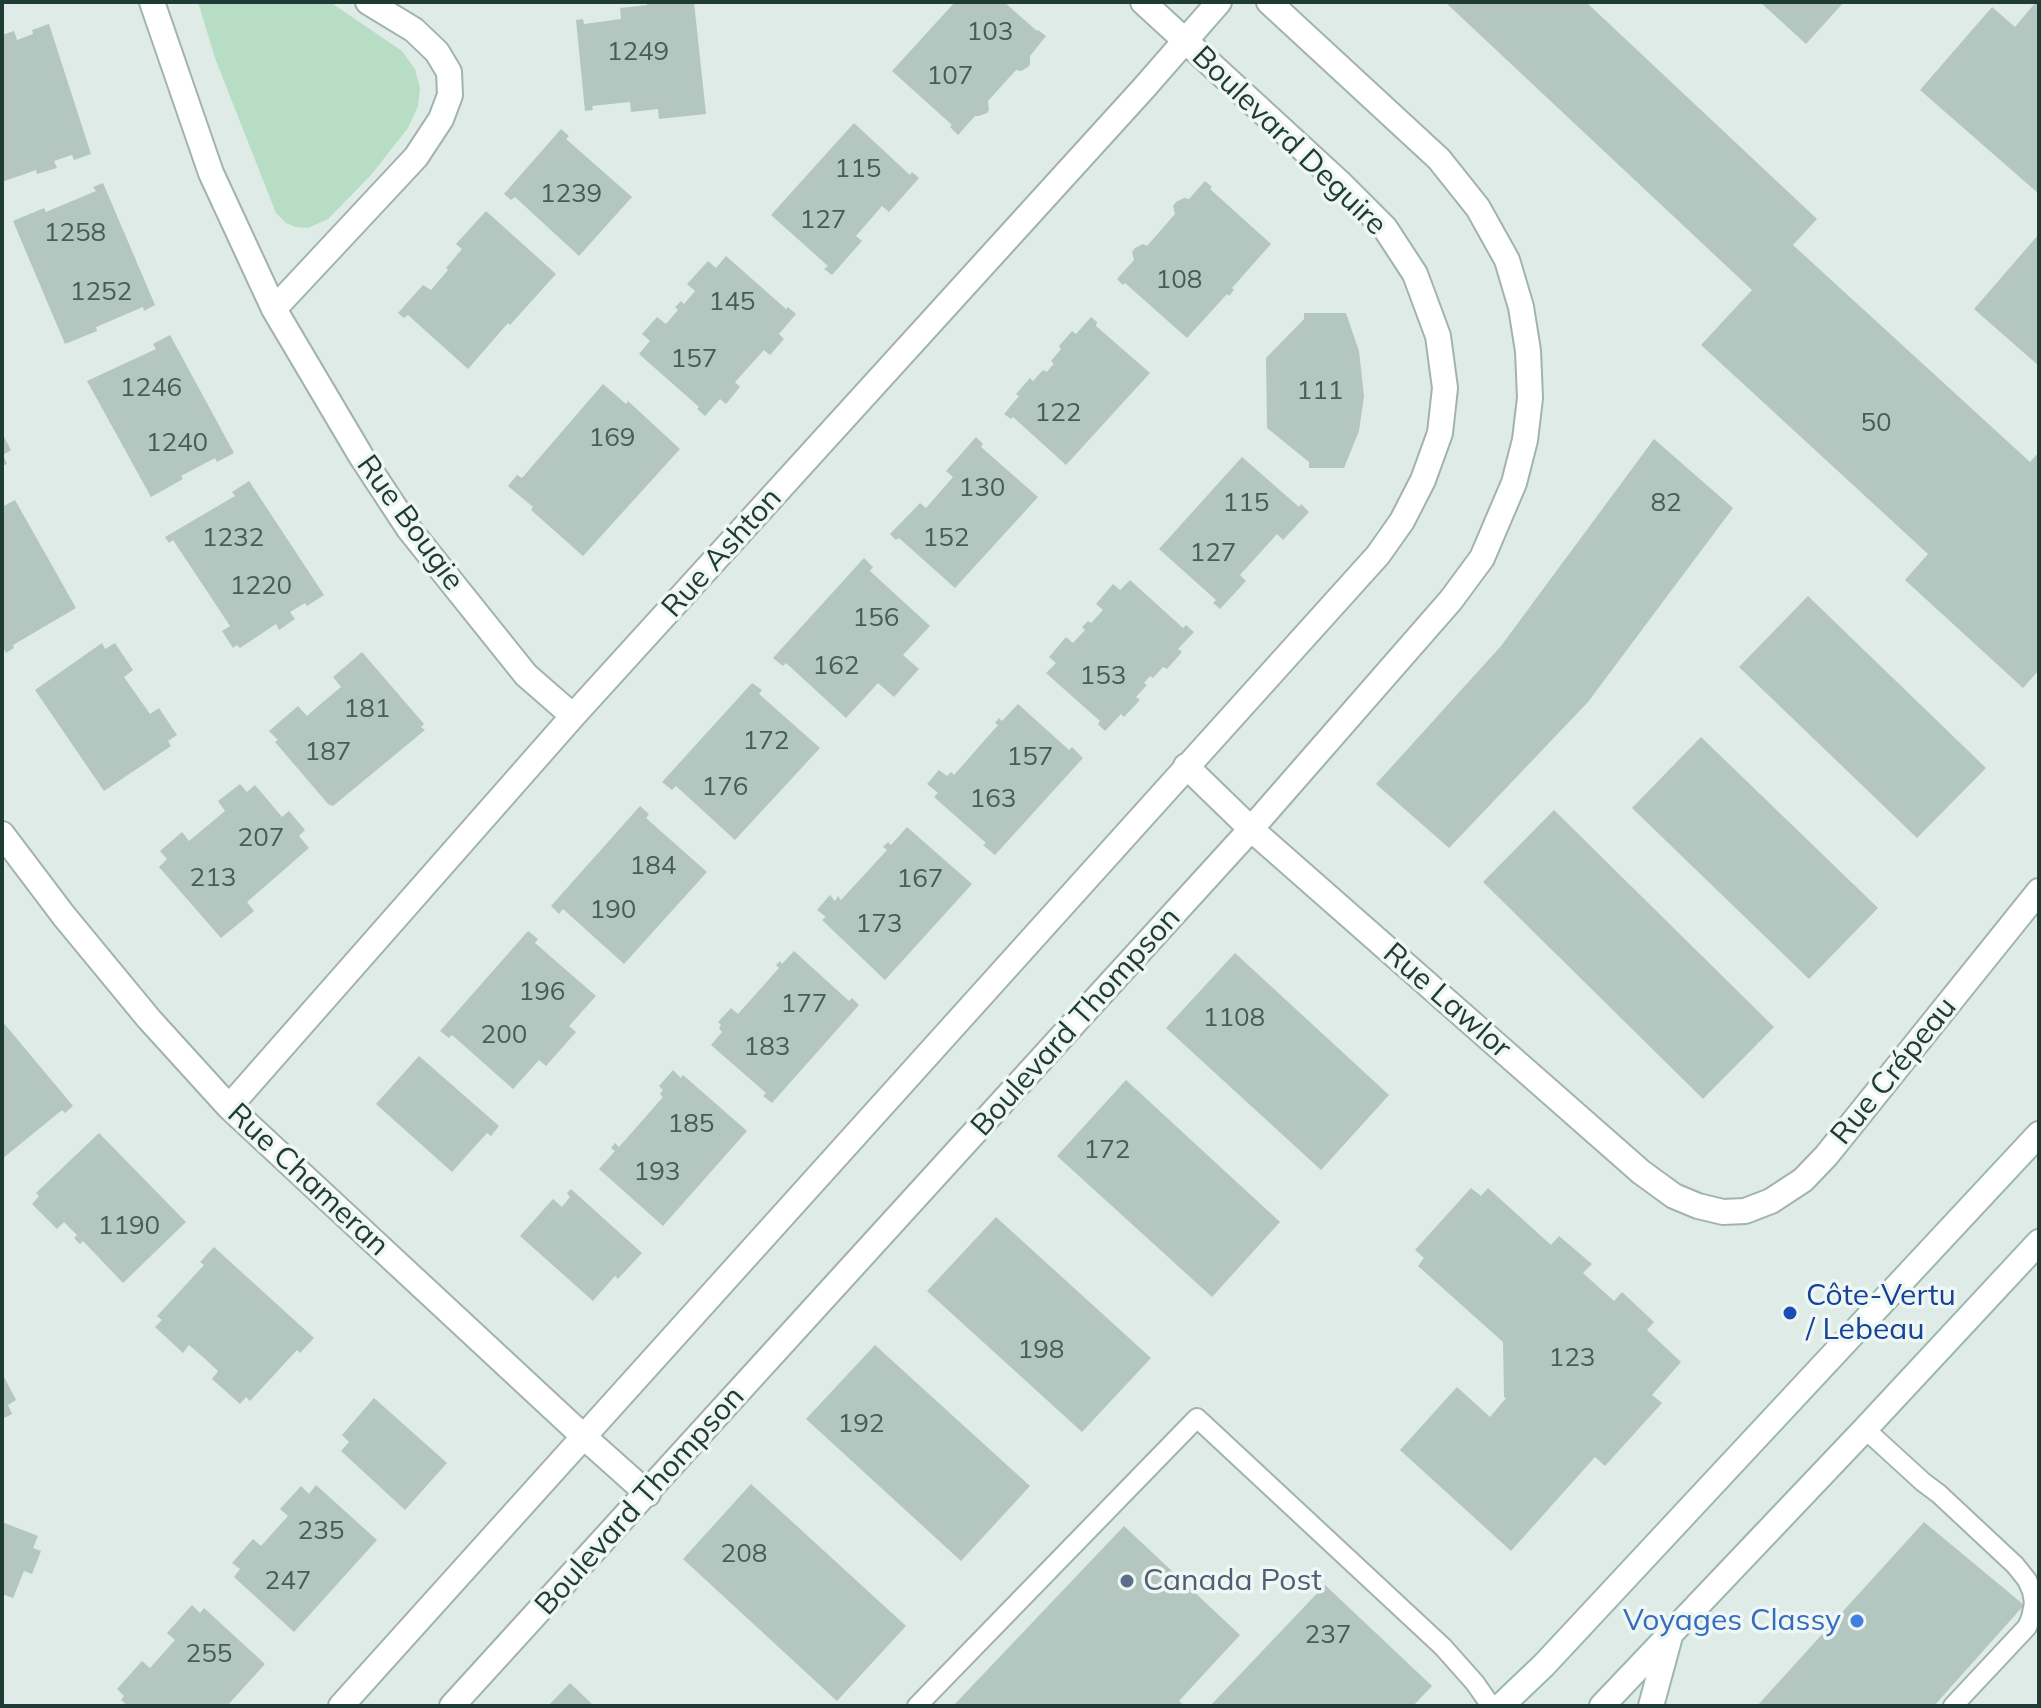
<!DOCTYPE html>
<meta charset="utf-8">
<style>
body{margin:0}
#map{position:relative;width:2041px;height:1708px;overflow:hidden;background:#dfebe6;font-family:Mulish,sans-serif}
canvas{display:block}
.frame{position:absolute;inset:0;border:4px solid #1f3b36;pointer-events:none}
</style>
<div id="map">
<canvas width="2041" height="1708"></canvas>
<div class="frame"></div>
</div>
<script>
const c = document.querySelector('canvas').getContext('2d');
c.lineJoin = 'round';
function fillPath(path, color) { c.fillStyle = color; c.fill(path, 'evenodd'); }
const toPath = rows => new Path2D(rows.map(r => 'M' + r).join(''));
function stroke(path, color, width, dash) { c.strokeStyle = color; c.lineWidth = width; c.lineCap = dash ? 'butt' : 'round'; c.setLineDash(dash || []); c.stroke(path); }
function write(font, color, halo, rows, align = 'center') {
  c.font = font + ' Mulish,sans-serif'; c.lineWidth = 7; c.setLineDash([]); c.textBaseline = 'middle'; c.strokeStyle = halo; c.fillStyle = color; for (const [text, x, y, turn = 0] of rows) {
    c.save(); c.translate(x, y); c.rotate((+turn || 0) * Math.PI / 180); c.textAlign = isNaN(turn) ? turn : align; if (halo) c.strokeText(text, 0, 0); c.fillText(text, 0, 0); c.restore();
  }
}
const green = toPath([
 [198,2,330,2,402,51,415,69,420,88,418,106,408,128,371,175,328,219,308,228,296,227,286,223,276,213,215,58]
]);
const building = toPath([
 [647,2,694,2,706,114,659,119,658,109,631,112,630,102,592,106,593,110,585,111,576,20,583,19,584,24,621,19,620,8,647,5],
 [955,2,1004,2,1037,31,1038,30,1046,36,1030,56,1030,64,1028,67,1021,71,1016,70,988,101,989,110,987,113,979,116,975,116,958,135,950,127,952,125,892,71],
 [1445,2,1586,2,1817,219,1793,245,2030,462,2039,452,2039,670,2023,688,1905,580,1928,554,1701,345,1752,290],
 [1760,2,1844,2,1806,44],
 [2036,2,2039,2,2039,194,1920,90,1992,7,2015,27],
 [49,24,91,154,74,160,72,155,54,161,57,168,37,174,36,170,2,182,2,35,14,31,17,40,33,34,32,30],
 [854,123,910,175,912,172,919,178,889,212,882,206,856,236,862,241,832,275,824,269,828,266,771,215],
 [561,129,569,136,566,139,632,197,579,256,515,197,511,200,504,194],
 [1205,181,1212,187,1210,189,1271,244,1232,288,1234,290,1229,296,1227,294,1187,338,1125,283,1123,285,1117,279,1134,260,1132,252,1135,248,1143,244,1147,246,1175,214,1173,206,1176,202,1184,198,1189,199],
 [103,183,155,305,144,311,143,307,96,327,97,331,65,344,13,221,44,208,46,212,96,191,93,187],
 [486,211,556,274,510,325,508,323,468,369,408,315,404,318,398,313,423,285,431,290,448,270,446,268,462,249,456,244],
 [2039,234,2039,366,1974,309],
 [726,256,786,309,788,307,796,314,779,334,784,339,770,355,764,350,735,382,740,387,726,404,720,399,705,416,697,409,699,407,639,354,650,341,642,334,657,317,666,324,678,310,675,307,681,301,684,304,695,291,687,284,708,261,716,268],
 [1304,313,1346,313,1359,351,1364,396,1359,431,1344,468,1309,468,1309,462,1267,428,1266,358,1304,319],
 [1091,317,1097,322,1096,326,1150,373,1066,465,1013,417,1011,419,1004,414,1019,396,1016,394,1030,378,1033,381,1043,370,1047,372,1050,368,1054,364,1051,361,1061,349,1059,346,1072,331,1076,334],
 [170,335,234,453,217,462,215,458,181,476,183,479,151,497,87,381,156,349,153,344],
 [603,384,626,404,628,401,680,449,583,556,531,510,533,507,508,486,517,475,522,478],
 [2,433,11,450,3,455,7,464,2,466],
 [976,437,983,444,981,447,1038,497,955,588,899,538,896,540,890,534,920,503,926,508,953,477,946,471],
 [1654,439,1733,508,1588,702,1449,848,1376,784,1501,646],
 [1242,457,1299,507,1301,504,1309,512,1283,540,1277,534,1240,575,1246,581,1220,609,1213,603,1216,600,1159,549],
 [249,481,324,595,307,606,305,603,290,612,295,619,279,630,276,624,240,648,237,645,233,648,222,631,230,626,173,540,169,543,165,537,235,496,232,492],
 [15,500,76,608,13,645,14,648,6,653,2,646,2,507],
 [864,558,873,567,870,571,930,626,903,655,919,669,894,697,878,683,846,718,786,663,783,666,773,658],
 [1130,580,1183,628,1186,625,1194,632,1178,649,1182,652,1167,669,1163,667,1153,678,1150,676,1144,683,1147,685,1136,697,1140,700,1124,717,1121,714,1105,731,1098,724,1100,721,1046,673,1056,663,1049,657,1066,637,1073,643,1085,630,1082,627,1088,621,1091,623,1103,610,1096,604,1113,584,1120,590],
 [1808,596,1986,768,1917,838,1739,667],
 [102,643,105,649,115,643,133,670,124,677,150,714,159,708,177,735,168,741,171,746,104,791,35,690],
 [362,652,424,724,421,727,425,730,333,806,328,804,275,742,278,740,269,731,298,706,307,716,323,702,341,687,333,677],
 [752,683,762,690,759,694,820,748,735,840,676,786,672,790,662,782],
 [1018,704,1069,750,1072,747,1083,758,995,855,983,845,986,843,934,797,938,793,927,784,939,770,947,776,951,772,954,775,998,725,995,723,999,718,1002,721],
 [1701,737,1878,908,1809,979,1632,808],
 [240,784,247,792,255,785,282,817,289,811,305,830,299,836,309,848,247,902,254,911,221,938,159,867,167,859,160,851,182,832,189,841,225,811,218,801],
 [640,806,649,814,646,818,707,872,624,964,563,909,559,914,551,906],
 [1554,810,1774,1027,1703,1099,1483,882],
 [907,827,972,884,885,980,822,920,826,917,817,910,830,895,835,901,838,896,841,900,887,850,883,847,888,842,891,845],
 [528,931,538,939,535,943,596,996,569,1026,576,1032,546,1066,539,1060,513,1089,452,1035,449,1038,440,1031],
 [794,951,849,1001,852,998,859,1005,772,1103,763,1096,766,1093,711,1045,722,1032,719,1028,721,1025,718,1022,731,1008,738,1014,779,968,776,965,780,961,782,964],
 [1235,953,1389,1095,1321,1170,1166,1028],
 [2,1021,73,1106,65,1113,62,1110,2,1159],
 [419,1056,499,1126,491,1136,487,1133,452,1172,376,1104],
 [673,1070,681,1078,683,1075,747,1131,663,1226,599,1169,615,1151,611,1148,615,1143,619,1147,663,1097,660,1094,663,1090,659,1086],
 [1126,1080,1280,1222,1212,1297,1057,1156],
 [99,1133,186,1222,123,1283,83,1241,80,1244,74,1238,77,1235,64,1222,57,1229,32,1204,39,1196,36,1193],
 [1471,1188,1481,1196,1488,1188,1551,1245,1559,1236,1592,1264,1583,1273,1614,1301,1622,1292,1654,1322,1647,1330,1681,1362,1652,1395,1662,1403,1605,1466,1595,1457,1511,1551,1400,1450,1457,1387,1490,1417,1506,1398,1504,1397,1503,1342,1418,1266,1424,1258,1415,1250],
 [571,1189,642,1253,618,1279,615,1276,593,1301,520,1236,553,1199,562,1207,570,1197,567,1193],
 [996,1217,1151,1358,1082,1432,927,1291],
 [214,1247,314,1338,300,1353,297,1350,250,1401,246,1397,240,1404,212,1379,218,1371,204,1358,189,1345,183,1353,155,1327,162,1320,157,1316,204,1265,200,1262],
 [875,1345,1030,1486,961,1561,806,1419],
 [2,1373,16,1400,8,1405,12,1414,2,1419],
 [374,1398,447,1463,405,1510,341,1451,349,1442,342,1435],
 [751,1484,906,1626,837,1701,683,1559],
 [316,1485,377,1540,294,1632,234,1577,240,1569,232,1563,253,1539,261,1546,288,1516,280,1509,301,1486,309,1494],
 [2,1522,38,1536,33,1548,41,1551,32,1574,24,1571,13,1598,2,1594],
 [1924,1522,2024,1605,1934,1706,1757,1706],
 [1124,1526,1240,1635,1179,1701,1184,1706,953,1706],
 [1325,1585,1432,1686,1413,1706,1210,1706],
 [192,1605,200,1613,204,1608,265,1664,227,1706,128,1706,121,1700,124,1696,117,1689,142,1661,150,1668,175,1640,167,1633],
 [570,1683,594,1706,548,1706]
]);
const lane = toPath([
 [1865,1429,1923,1482,1939,1494,2015,1565,2027,1580,2032,1591,2034,1603,2031,1618,2027,1627,1953,1706],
 [917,1706,1197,1418,1443,1647,1475,1683,1491,1706]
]);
const street = toPath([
 [152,2,211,173,274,309,361,456,409,529,526,675,573,716],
 [274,309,416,157,441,119,450,95,449,72,437,52,414,30,368,2],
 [1186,766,1251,829,1641,1172,1674,1196,1698,1206,1723,1212,1745,1211,1771,1201,1803,1180,1826,1156,2039,891],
 [2,834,64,916,149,1019,229,1107,583,1436,648,1494],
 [229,1107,573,716,1143,89,1219,2],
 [341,1706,1378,555,1402,521,1423,480,1440,433,1445,388,1438,336,1415,274,1385,228,1339,182,1143,2],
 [452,1706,1251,829,1451,600,1482,558,1514,483,1525,440,1530,398,1528,351,1521,307,1507,260,1478,208,1439,159,1269,2]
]);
const secondary = toPath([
 [1501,1706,1544,1665,2039,1134],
 [1602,1706,1865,1429,2039,1242],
 [1651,1706,1670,1636]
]);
const markers = [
 [1790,1313,8,"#1a4fb4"],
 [1127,1581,8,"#5c6f8a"],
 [1857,1621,8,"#3f7fe0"]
];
const numberNames = [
 ["103",990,32],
 ["1249",638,52],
 ["107",950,76],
 ["115",858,169],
 ["1239",571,194],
 ["127",823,220],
 ["1258",75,233],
 ["108",1179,280],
 ["1252",101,292],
 ["145",732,302],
 ["157",694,359],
 ["1246",151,388],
 ["111",1320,391],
 ["122",1058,413],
 ["50",1876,423],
 ["169",612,438],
 ["1240",177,443],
 ["130",982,488],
 ["115",1246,503],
 ["82",1666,503],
 ["1232",233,538],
 ["152",946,538],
 ["127",1213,553],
 ["1220",261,586],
 ["156",876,618],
 ["162",836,666],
 ["153",1103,676],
 ["181",367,709],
 ["172",766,741],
 ["187",328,752],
 ["157",1030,757],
 ["176",725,787],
 ["163",993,799],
 ["207",261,838],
 ["184",653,866],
 ["213",213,878],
 ["167",920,879],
 ["190",613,910],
 ["173",879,924],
 ["196",542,992],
 ["177",804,1004],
 ["1108",1234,1018],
 ["200",504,1035],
 ["183",767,1047],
 ["185",691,1124],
 ["172",1107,1150],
 ["193",657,1172],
 ["1190",129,1226],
 ["198",1041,1350],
 ["123",1572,1358],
 ["192",861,1424],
 ["235",321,1531],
 ["208",744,1554],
 ["247",288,1581],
 ["237",1328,1635],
 ["255",209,1654]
];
const streetNames = [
 ["Boulevard Deguire",1289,141,44],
 ["Rue Bougie",410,523,54],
 ["Rue Ashton",722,553,-48],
 ["Rue Lawlor",1447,1001,41],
 ["Boulevard Thompson",1076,1022,-48],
 ["Rue Crépeau",1894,1071,-51],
 ["Rue Chameran",308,1180,43],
 ["Boulevard Thompson",640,1501,-48]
];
const transitNames = [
 ["Côte-Vertu",1806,1296],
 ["/ Lebeau",1806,1330]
];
const serviceNames = [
 ["Canada Post",1143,1581]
];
const shopNames = [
 ["Voyages Classy",1841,1621]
];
fillPath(green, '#b7ddc4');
fillPath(building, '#b4c6c0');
stroke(lane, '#a2b3ae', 22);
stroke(street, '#a2b3ae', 28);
stroke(secondary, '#9db7b0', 28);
stroke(lane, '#fff', 18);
stroke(street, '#fff', 24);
stroke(secondary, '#fff', 24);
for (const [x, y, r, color] of markers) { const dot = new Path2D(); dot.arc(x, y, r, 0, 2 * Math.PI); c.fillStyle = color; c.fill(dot); stroke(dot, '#eff7f4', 3); }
write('26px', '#445e58', null, numberNames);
write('30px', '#1f3b36', '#eff7f4', streetNames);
write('30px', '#164399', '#eff7f4', transitNames, 'left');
write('30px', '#4e5e75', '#eff7f4', serviceNames, 'left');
write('30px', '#366cbe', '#eff7f4', shopNames, 'right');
</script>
